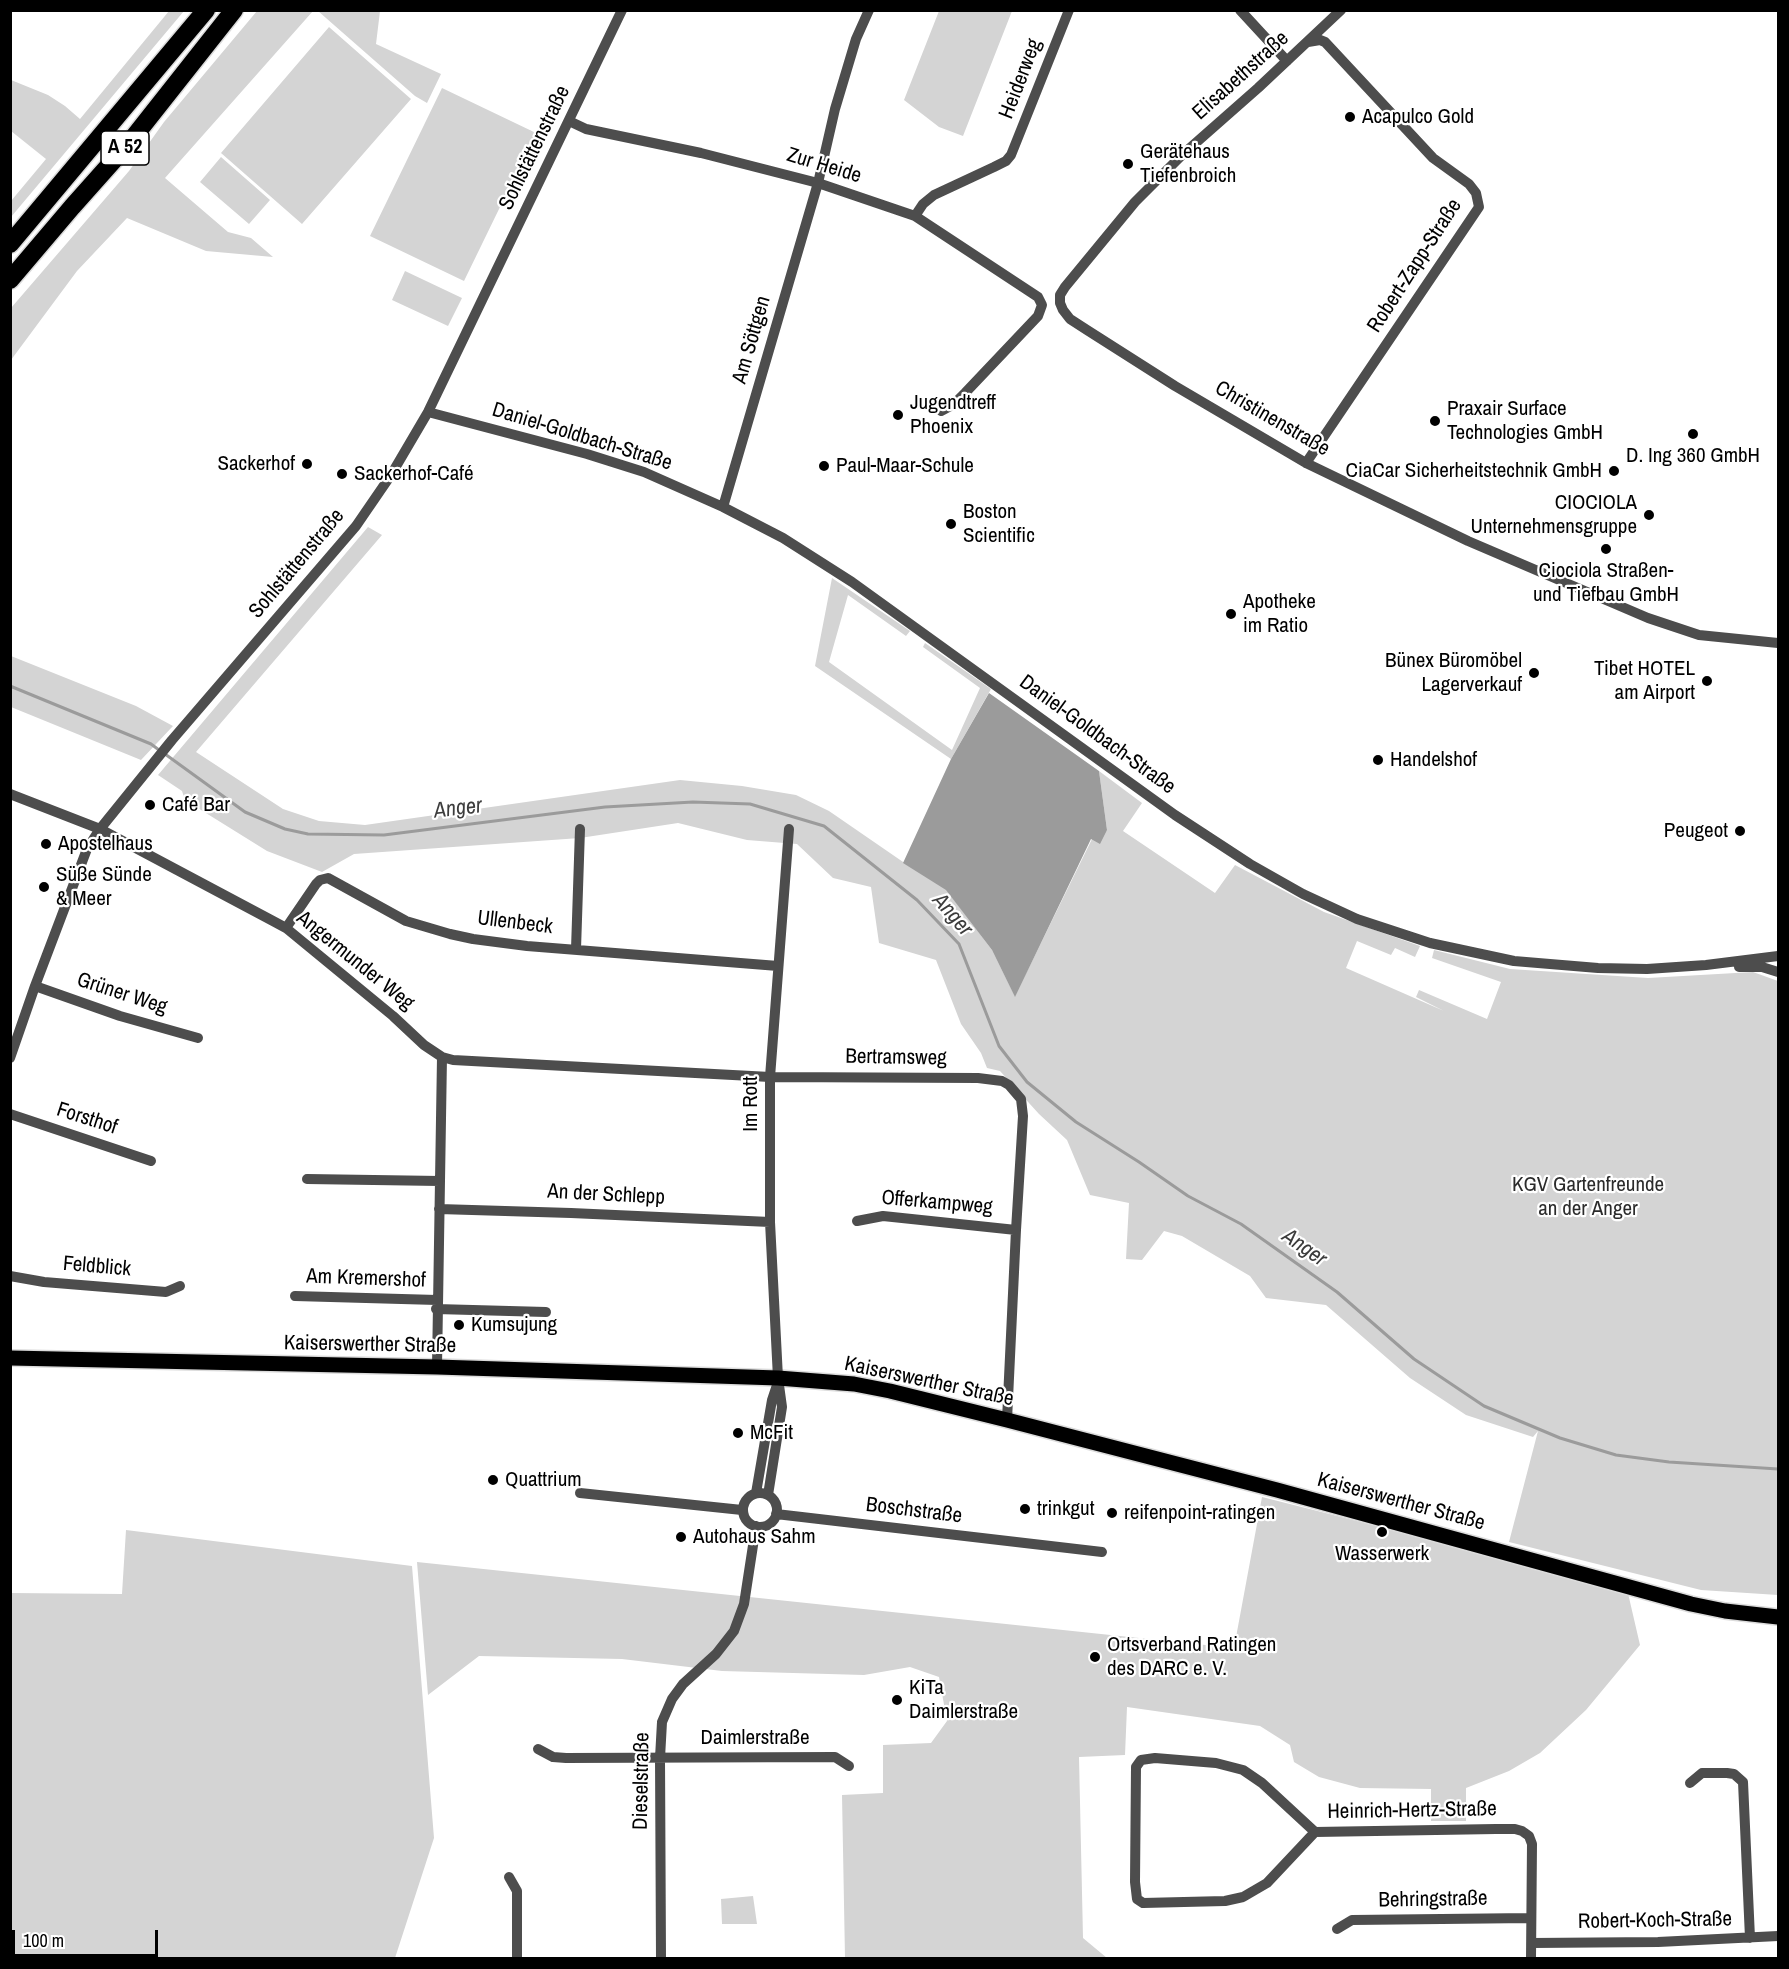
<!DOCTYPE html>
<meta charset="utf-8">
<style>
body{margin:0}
#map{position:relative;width:1789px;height:1969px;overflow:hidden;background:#fff;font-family:"Archivo Narrow",sans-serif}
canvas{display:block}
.frame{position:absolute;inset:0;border:12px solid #000;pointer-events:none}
.scale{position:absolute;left:12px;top:1930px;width:146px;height:27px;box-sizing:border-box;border:3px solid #000;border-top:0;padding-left:8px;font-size:18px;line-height:21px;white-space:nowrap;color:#000;-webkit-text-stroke:4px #fff;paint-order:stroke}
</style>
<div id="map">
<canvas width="1789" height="1969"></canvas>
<div class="frame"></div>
<div class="scale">100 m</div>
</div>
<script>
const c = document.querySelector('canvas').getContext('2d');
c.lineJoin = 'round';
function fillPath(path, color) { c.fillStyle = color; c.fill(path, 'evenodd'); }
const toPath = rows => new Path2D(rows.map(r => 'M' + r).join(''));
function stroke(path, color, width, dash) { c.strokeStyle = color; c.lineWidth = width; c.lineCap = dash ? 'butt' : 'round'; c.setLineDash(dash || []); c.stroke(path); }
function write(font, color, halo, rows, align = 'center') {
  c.font = font + ' "Archivo Narrow",sans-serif'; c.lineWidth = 4.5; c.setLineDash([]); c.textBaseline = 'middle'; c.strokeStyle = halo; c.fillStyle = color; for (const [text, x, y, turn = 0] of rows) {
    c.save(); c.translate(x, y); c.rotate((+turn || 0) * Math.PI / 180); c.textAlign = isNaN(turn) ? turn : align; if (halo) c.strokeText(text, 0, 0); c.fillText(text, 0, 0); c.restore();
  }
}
const green = toPath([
 [169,11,184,11,11,217,11,201,46,159,11,131,11,80,48,95,65,106,80,119],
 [257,11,313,11,165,178,228,232,251,238,273,257,206,251,127,218,77,271,11,360,11,308,129,171,164,122],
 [318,11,380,11,376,44,441,74,427,103,415,96],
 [939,11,1012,11,963,136,939,127,904,100],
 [329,27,411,99,302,224,221,153],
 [442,88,536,133,464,281,370,236],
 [221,157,270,200,249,224,200,182],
 [405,271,462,298,448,326,392,300],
 [368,527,382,535,196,752,283,809,319,821,365,825,680,780,742,786,796,795,829,811,906,864,946,889,992,950,1015,996,1092,839,1107,830,1099,771,1142,803,1123,831,1215,893,1235,865,1324,912,1420,946,1415,957,1395,948,1391,955,1357,941,1346,968,1444,1011,1416,997,1419,990,1487,1019,1501,982,1432,958,1434,950,1510,969,1648,978,1753,972,1778,981,1778,1595,1701,1590,1509,1542,1538,1431,1533,1437,1466,1415,1410,1378,1326,1305,1266,1298,1250,1276,1182,1236,1164,1231,1142,1260,1126,1259,1129,1203,1090,1195,1067,1140,1039,1114,1000,1071,987,1068,981,1053,961,1024,936,960,879,943,871,887,833,878,797,844,747,840,678,823,580,838,354,854,322,872,267,851,185,800,182,791,158,775],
 [832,578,910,631,906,636,848,595,829,662,952,750,980,688,923,647,925,643,991,689,951,759,815,666],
 [11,656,136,706,173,726,141,760,11,707],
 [1262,1497,1627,1589,1640,1645,1586,1710,1540,1753,1509,1771,1466,1788,1466,1821,1431,1821,1431,1789,1360,1788,1319,1777,1294,1762,1290,1745,1260,1726,1127,1707,1125,1755,1079,1757,1083,1938,1107,1958,845,1958,842,1795,883,1793,883,1745,931,1743,947,1721,939,1677,910,1667,864,1675,722,1671,622,1659,479,1656,428,1695,417,1562,1234,1648],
 [126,1530,412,1566,434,1838,395,1958,11,1958,11,1593,122,1594],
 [753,1896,757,1924,722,1924,721,1899]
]);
const water = toPath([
 [989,693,1099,771,1107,830,1100,844,1091,839,1015,997,992,950,946,890,903,863,951,759]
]);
const stream = toPath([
 [10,686,151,744,159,750],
 [165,754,245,812,285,829,308,834,384,835,605,807,693,802,750,804,824,826,917,900,959,944,999,1046,1027,1082,1076,1122,1139,1162,1188,1196,1241,1224,1337,1292,1414,1359,1484,1406,1560,1438,1616,1455,1669,1462,1778,1469]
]);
const minor = toPath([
 [1240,10,1287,61],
 [1341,10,1258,88,1182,155,1135,202,1065,287,1060,295,1060,303,1063,310,1070,319,1087,330,1175,386,1306,463,1468,541,1648,618,1699,635,1778,643],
 [569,121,586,129,701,153,818,183,915,216,1038,297,1042,305],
 [915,216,923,204,934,195,994,167,1006,161,1011,155,1069,10],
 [941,411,954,404,965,393,1038,316,1042,305],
 [428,412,587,454,644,472,723,507,783,538,852,582,1175,815,1250,864,1303,894,1357,919,1430,943,1514,961,1598,968,1647,969,1706,965,1778,956],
 [1306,463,1479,207,1476,193,1469,184,1433,158,1325,42,1320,40,1308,42],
 [723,507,818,183,835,109,856,39,869,10],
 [10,794,100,829,273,921,286,928,393,1016,424,1045,442,1057,437,1367],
 [286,928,316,884,320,880,328,878,406,921,450,934,473,939,527,946,778,966],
 [576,949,580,829],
 [1739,967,1762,967,1778,972],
 [35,986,120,1016,198,1038],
 [442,1057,453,1060,770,1077,978,1078,1002,1081,1009,1085,1021,1099,1023,1116,1016,1230,1007,1420],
 [10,1058,35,986,87,849,100,829,172,740,356,526,391,475,428,412,622,10],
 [10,1114,151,1161],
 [307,1179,440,1181],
 [439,1209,571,1213,770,1222],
 [857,1221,883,1216,1016,1230],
 [10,1276,44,1282,166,1292,180,1286],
 [295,1296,437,1300],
 [436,1309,546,1312],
 [580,1493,742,1510],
 [756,1493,772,1400,778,1382],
 '743 1510a17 17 0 1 1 34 0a17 17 0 1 1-34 0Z',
 [768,1495,782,1407,778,1378,770,1222,770,1077,789,829],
 [776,1514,1102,1552],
 [538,1749,553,1757,566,1758,835,1757,849,1766],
 [1690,1783,1702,1773,1727,1773,1734,1774,1743,1782,1750,1938],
 [1315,1832,1267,1883,1243,1897,1225,1901,1143,1903,1137,1899,1135,1882,1136,1767,1141,1760,1155,1758,1216,1763,1243,1770,1262,1783,1315,1832,1496,1829,1515,1829,1522,1831,1529,1836,1532,1844,1531,1958],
 [509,1877,517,1891,517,1958],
 [1337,1929,1352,1920,1531,1918],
 [1532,1943,1658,1942,1778,1936],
 [661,1958,660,1758,662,1722,672,1699,683,1684,716,1654,734,1631,744,1604,756,1526]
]);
const major = toPath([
 [10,1358,437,1367,778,1378,854,1384,890,1391,1007,1420,1277,1490,1691,1604,1725,1611,1778,1617]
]);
const highway = toPath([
 [10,244,206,10],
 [10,280,72,207,129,143,234,10]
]);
const markers = [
 [1350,117,6,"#000"],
 [1128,164,6,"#000"],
 [898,415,6,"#000"],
 [1435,421,6,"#000"],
 [1693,434,6,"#000"],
 [307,464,6,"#000"],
 [824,466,6,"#000"],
 [1614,471,6,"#000"],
 [342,474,6,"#000"],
 [1649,515,6,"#000"],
 [951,524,6,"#000"],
 [1606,549,6,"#000"],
 [1231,614,6,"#000"],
 [1534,673,6,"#000"],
 [1707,681,6,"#000"],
 [1378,760,6,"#000"],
 [150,805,6,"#000"],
 [1740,831,6,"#000"],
 [46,844,6,"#000"],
 [44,887,6,"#000"],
 [459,1325,6,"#000"],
 [738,1433,6,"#000"],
 [493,1480,6,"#000"],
 [1025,1509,6,"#000"],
 [1112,1513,6,"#000"],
 [1382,1532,6,"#000"],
 [681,1537,6,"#000"],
 [1095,1657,6,"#000"],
 [897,1700,6,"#000"]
];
const shields = [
 [125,148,48]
];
const shieldNames = [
 ["A 52",125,148]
];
const streetNames = [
 ["Elisabethstraße",1241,76,-42],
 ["Heiderweg",1021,79,-69],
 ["Sohlstättenstraße",535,148,-64],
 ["Zur Heide",824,166,17],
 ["Robert-Zapp-Straße",1415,266,-57],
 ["Am Söttgen",752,340,-74],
 ["Christinenstraße",1272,419,30],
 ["Daniel-Goldbach-Straße",582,437,17],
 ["Sohlstättenstraße",297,564,-50],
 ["Daniel-Goldbach-Straße",1097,735,36],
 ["Ullenbeck",515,923,7],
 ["Angermunder Weg",355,961,39],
 ["Grüner Weg",122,994,18],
 ["Bertramsweg",896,1058,1],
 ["Im Rott",751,1104,-90],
 ["Forsthof",87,1119,18],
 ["An der Schlepp",606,1195,3],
 ["Offerkampweg",937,1203,5],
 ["Feldblick",97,1267,5],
 ["Am Kremershof",366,1279,2],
 ["Kaiserswerther Straße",370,1345,1],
 ["Kaiserswerther Straße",929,1382,12],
 ["Kaiserswerther Straße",1401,1502,15],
 ["Boschstraße",914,1511,7],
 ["Daimlerstraße",755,1738],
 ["Dieselstraße",642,1781,-89],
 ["Heinrich-Hertz-Straße",1412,1811,-1],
 ["Behringstraße",1433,1900,-1],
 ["Robert-Koch-Straße",1655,1921,-1]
];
const poiNames = [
 ["Acapulco Gold",1362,117],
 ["Gerätehaus",1140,152],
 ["Tiefenbroich",1140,176],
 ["Jugendtreff",910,403],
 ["Phoenix",910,427],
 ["Praxair Surface",1447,409],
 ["Technologies GmbH",1447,433],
 ["D. Ing 360 GmbH",1693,456,"center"],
 ["Sackerhof",295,464,"right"],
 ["Paul-Maar-Schule",836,466],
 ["CiaCar Sicherheitstechnik GmbH",1602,471,"right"],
 ["Sackerhof-Café",354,474],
 ["CIOCIOLA",1637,503,"right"],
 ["Unternehmensgruppe",1637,527,"right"],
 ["Boston",963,512],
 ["Scientific",963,536],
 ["Ciociola Straßen-",1606,571,"center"],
 ["und Tiefbau GmbH",1606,595,"center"],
 ["Apotheke",1243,602],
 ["im Ratio",1243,626],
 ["Bünex Büromöbel",1522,661,"right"],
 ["Lagerverkauf",1522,685,"right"],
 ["Tibet HOTEL",1695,669,"right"],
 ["am Airport",1695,693,"right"],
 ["Handelshof",1390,760],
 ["Café Bar",162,805],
 ["Peugeot",1728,831,"right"],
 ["Apostelhaus",58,844],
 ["Süße Sünde",56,875],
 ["& Meer",56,899],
 ["Kumsujung",471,1325],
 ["McFit",750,1433],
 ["Quattrium",505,1480],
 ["trinkgut",1037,1509],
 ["reifenpoint-ratingen",1124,1513],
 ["Autohaus Sahm",693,1537],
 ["Wasserwerk",1382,1554,"center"],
 ["Ortsverband Ratingen",1107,1645],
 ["des DARC e. V.",1107,1669],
 ["KiTa",909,1688],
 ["Daimlerstraße",909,1712]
];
const parkNames = [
 ["KGV Gartenfreunde",1588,1185],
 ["an der Anger",1588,1209]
];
const waterNames = [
 ["Anger",458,809,-7],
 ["Anger",952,915,49],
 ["Anger",1304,1248,35]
];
fillPath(green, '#d4d4d4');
fillPath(water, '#9b9b9b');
stroke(stream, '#9b9b9b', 3);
stroke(major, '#dbdbdb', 18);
stroke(highway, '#dbdbdb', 21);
stroke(minor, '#4d4d4d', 10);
stroke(major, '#000', 15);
stroke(highway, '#000', 18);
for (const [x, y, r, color] of markers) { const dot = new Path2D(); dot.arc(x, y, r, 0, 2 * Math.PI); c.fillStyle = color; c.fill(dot); stroke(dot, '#fff', 2); }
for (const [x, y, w] of shields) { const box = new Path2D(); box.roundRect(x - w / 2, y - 17, w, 34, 4.5); c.fillStyle = '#fff'; c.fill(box); stroke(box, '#000', 1.5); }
write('bold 20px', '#000', null, shieldNames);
write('21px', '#000', '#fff', streetNames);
write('21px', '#000', '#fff', poiNames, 'left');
write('21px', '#2b2b2b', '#fff', parkNames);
write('italic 22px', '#3c3c3c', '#fff', waterNames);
</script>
